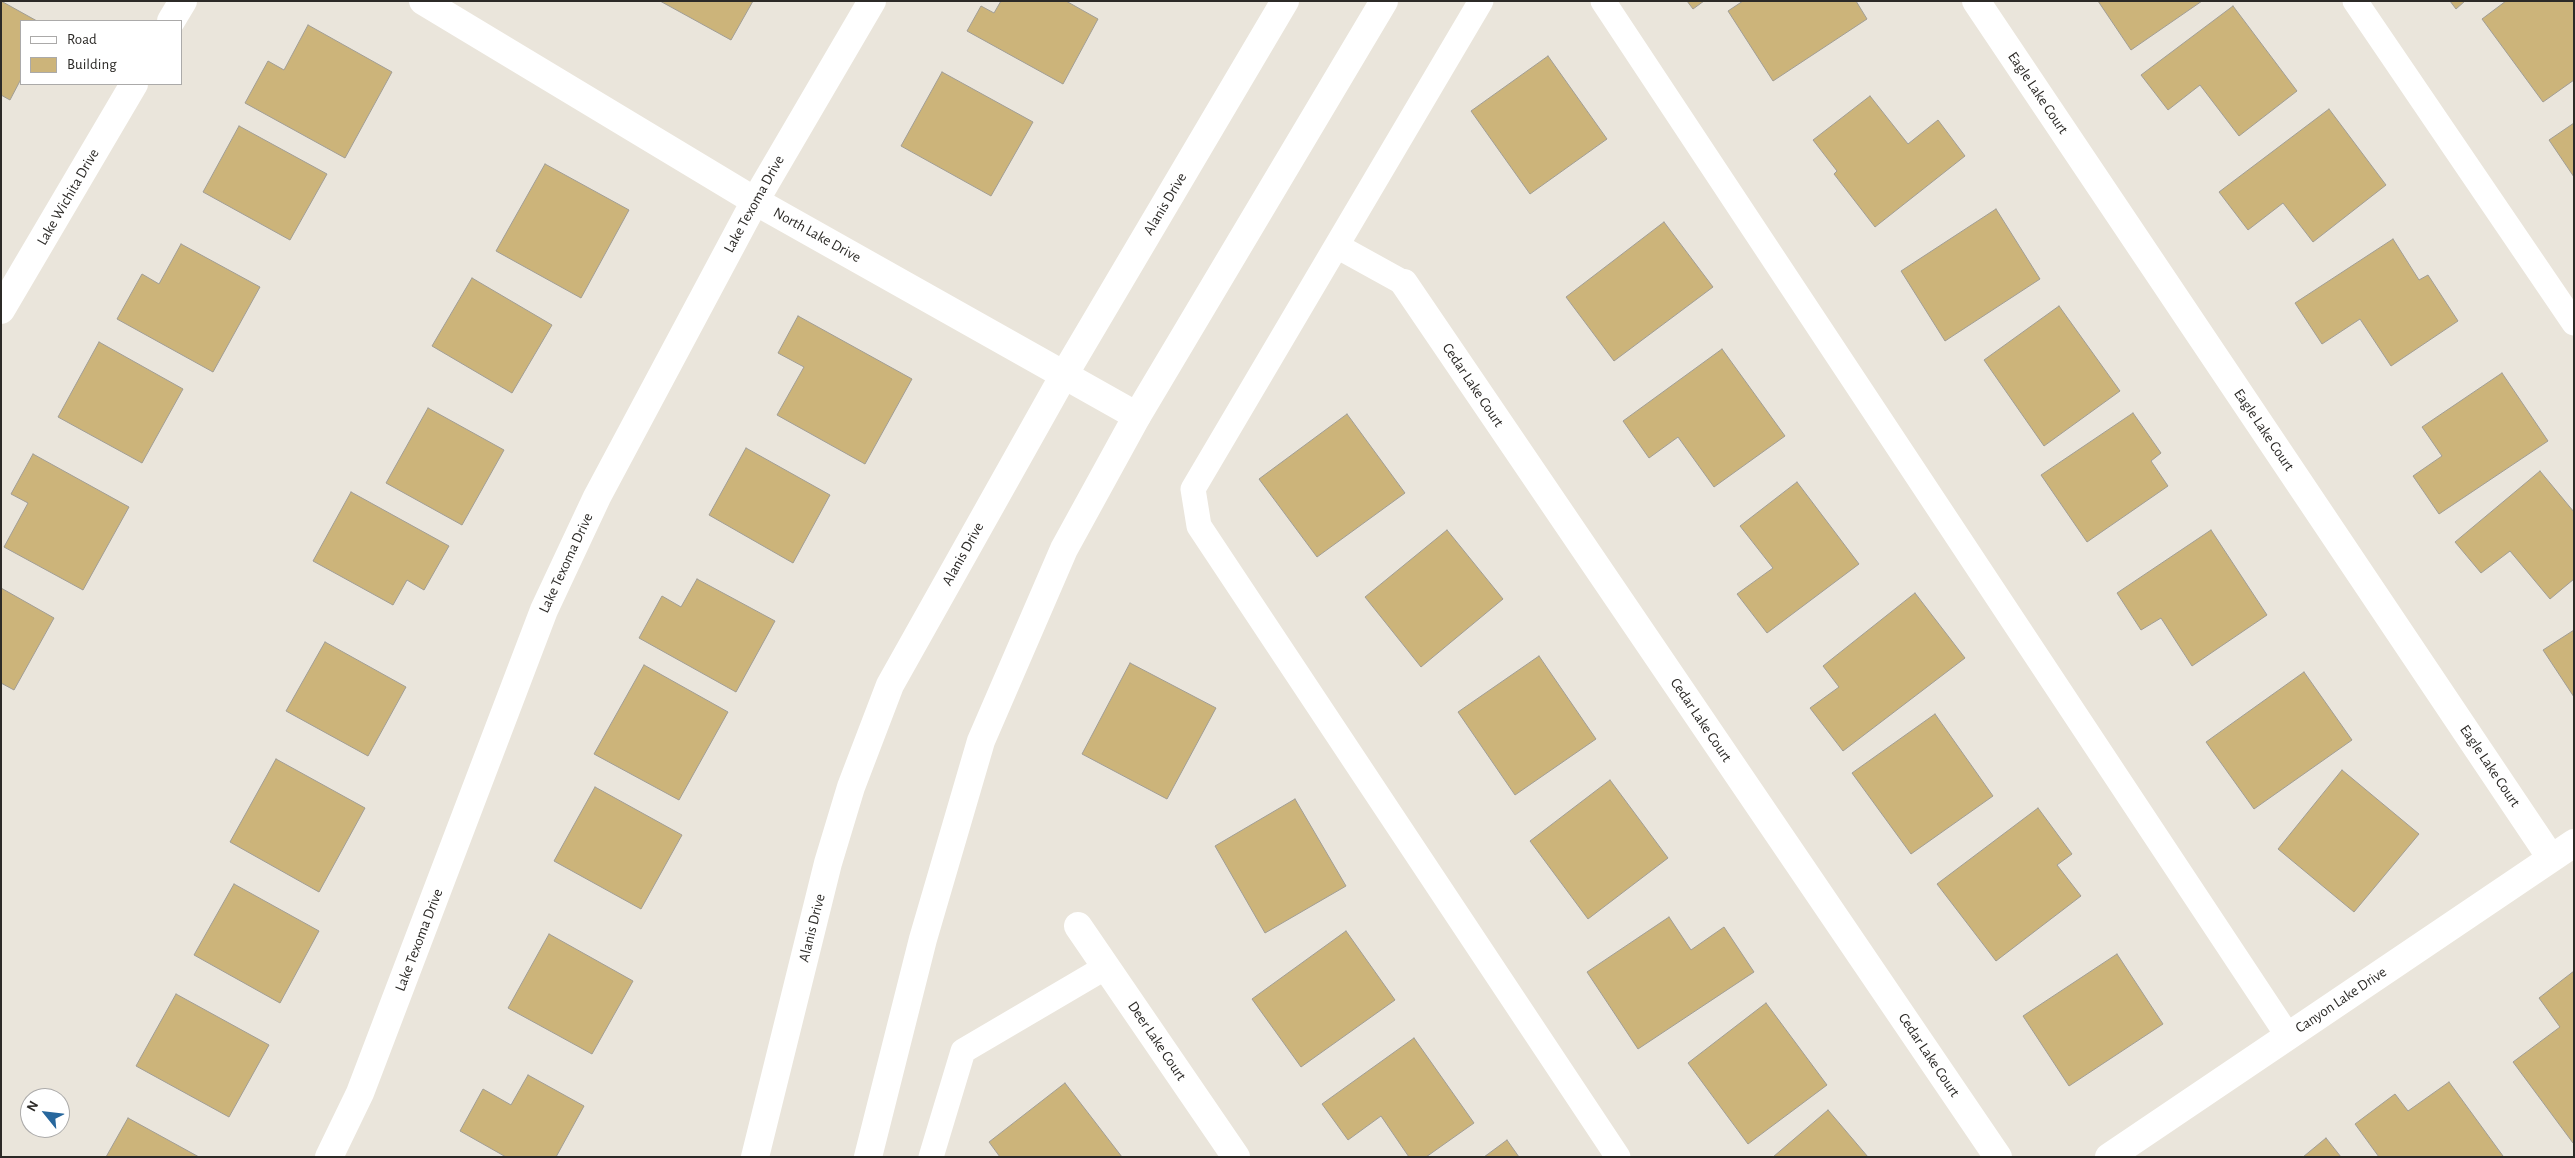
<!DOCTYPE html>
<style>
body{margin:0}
#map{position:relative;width:2575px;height:1158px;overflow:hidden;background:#eae5db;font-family:"Alegreya Sans",sans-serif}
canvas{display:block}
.frame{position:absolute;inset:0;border:2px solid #2c2a27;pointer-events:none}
.legend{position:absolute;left:20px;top:20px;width:162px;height:65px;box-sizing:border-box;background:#fff;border:1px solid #abaaa9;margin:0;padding:6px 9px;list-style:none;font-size:15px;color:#2c2a27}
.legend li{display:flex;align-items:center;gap:10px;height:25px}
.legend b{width:25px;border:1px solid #abaaa9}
.north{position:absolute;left:20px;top:1088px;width:50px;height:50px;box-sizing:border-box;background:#fff;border:1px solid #abaaa9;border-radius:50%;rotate:299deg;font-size:14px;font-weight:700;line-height:20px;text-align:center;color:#2c2a27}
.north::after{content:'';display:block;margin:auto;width:18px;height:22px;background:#27679d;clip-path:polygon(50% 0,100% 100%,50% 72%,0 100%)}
</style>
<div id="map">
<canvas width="2575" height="1158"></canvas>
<div class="frame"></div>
<ul class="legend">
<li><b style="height:6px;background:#fff"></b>Road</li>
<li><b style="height:14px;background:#ccb47a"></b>Building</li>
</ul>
<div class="north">N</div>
</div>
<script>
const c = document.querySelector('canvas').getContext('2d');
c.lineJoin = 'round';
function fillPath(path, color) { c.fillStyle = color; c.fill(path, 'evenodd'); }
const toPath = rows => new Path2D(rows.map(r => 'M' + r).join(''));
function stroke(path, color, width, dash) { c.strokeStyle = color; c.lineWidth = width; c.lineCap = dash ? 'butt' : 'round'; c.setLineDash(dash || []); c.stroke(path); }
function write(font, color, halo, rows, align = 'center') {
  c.font = font + ' "Alegreya Sans",sans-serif'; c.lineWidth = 4.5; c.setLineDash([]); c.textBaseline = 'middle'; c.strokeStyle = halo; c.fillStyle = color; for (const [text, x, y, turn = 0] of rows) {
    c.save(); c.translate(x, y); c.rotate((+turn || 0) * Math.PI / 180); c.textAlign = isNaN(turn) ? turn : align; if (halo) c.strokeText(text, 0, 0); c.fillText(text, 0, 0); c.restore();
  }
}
const building = toPath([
 [1,1,37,21,21,21,21,79,10,100,1,95,1,1],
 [660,1,753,1,731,40,660,1],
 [1001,1,1066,1,1098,19,1063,84,967,31,981,6,994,13,1001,1],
 [1687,1,1704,1,1693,9,1687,1],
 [1743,1,1856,1,1867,19,1773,81,1728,11,1743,1],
 [2098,1,2202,1,2131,50,2098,1],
 [2450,1,2465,1,2456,9,2450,1],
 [2506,1,2574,1,2574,80,2543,102,2482,19,2506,1],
 [2233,6,2297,91,2239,136,2200,85,2168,110,2141,75,2233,6],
 [308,25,392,72,345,158,245,103,268,61,284,70,308,25],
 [1548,56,1607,139,1530,194,1471,111,1548,56],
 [942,72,1033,122,991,196,901,146,942,72],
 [1870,96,1908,144,1938,120,1965,156,1875,227,1834,174,1837,171,1813,140,1870,96],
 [2329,109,2386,185,2313,242,2283,203,2248,230,2219,192,2329,109],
 [2574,123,2574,177,2549,140,2574,123],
 [239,126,327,174,290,240,203,192,239,126],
 [545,164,629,210,581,298,496,251,545,164],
 [1996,209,2040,279,1945,341,1901,271,1996,209],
 [1664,222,1713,287,1614,361,1566,297,1664,222],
 [2393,239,2419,280,2428,275,2458,321,2391,366,2360,319,2322,344,2295,303,2393,239],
 [181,244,260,287,213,372,117,319,142,274,159,284,181,244],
 [472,278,552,325,512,393,432,346,472,278],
 [2059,306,2120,391,2044,446,1984,360,2059,306],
 [798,316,912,379,865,464,777,415,804,367,778,353,798,316],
 [99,342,183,389,142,463,58,417,99,342],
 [1722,349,1785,436,1714,487,1678,437,1649,458,1623,421,1722,349],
 [2502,373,2548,441,2439,514,2413,476,2442,456,2422,427,2502,373],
 [428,408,504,450,462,525,386,483,428,408],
 [2133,413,2161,453,2151,461,2168,486,2087,542,2041,475,2133,413],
 [1347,414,1405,493,1317,557,1259,479,1347,414],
 [746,448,830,495,793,563,709,515,746,448],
 [33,454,129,507,83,590,4,547,28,503,11,494,33,454],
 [2540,471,2574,512,2574,579,2550,599,2510,551,2481,573,2455,542,2540,471],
 [1797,482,1859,564,1767,633,1737,594,1773,568,1740,526,1797,482],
 [351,492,449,546,424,590,407,580,393,605,313,561,351,492],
 [1447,530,1503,599,1421,667,1365,597,1447,530],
 [2211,530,2267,615,2192,666,2161,618,2141,630,2117,593,2211,530],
 [697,579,775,621,736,692,639,638,662,596,681,607,697,579],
 [1,588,54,618,14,690,1,683,1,588],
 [1915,593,1965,658,1843,751,1810,708,1839,687,1823,666,1915,593],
 [2574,630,2574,697,2543,650,2574,630],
 [325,642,406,687,368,756,286,711,325,642],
 [1539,656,1596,739,1515,795,1458,712,1539,656],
 [1130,663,1216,708,1167,799,1082,754,1130,663],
 [644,665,728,712,679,800,594,754,644,665],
 [2304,672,2352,740,2254,809,2206,742,2304,672],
 [1935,714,1993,796,1911,854,1852,773,1935,714],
 [276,759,365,808,319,892,230,842,276,759],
 [2342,770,2419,834,2354,912,2278,849,2342,770],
 [1610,780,1668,858,1588,919,1530,841,1610,780],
 [595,787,682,835,641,909,554,861,595,787],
 [1295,799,1346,886,1265,933,1215,846,1295,799],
 [2038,808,2072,854,2057,865,2081,896,1996,961,1937,884,2038,808],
 [234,884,319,931,280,1003,194,955,234,884],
 [1669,917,1691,950,1724,927,1754,972,1638,1049,1587,972,1669,917],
 [1346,931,1395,1000,1301,1067,1252,999,1346,931],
 [549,934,633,981,592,1054,508,1008,549,934],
 [2117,954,2163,1024,2069,1086,2023,1016,2117,954],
 [2574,971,2574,1143,2573,1143,2513,1062,2560,1027,2539,998,2574,971],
 [176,994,269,1045,229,1117,136,1066,176,994],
 [1766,1003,1827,1085,1748,1144,1688,1063,1766,1003],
 [1414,1038,1474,1123,1426,1157,1409,1157,1381,1116,1348,1140,1322,1104,1414,1038],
 [528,1075,584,1106,556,1157,506,1157,460,1131,483,1089,511,1105,528,1075],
 [2449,1082,2503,1156,2502,1157,2379,1157,2355,1124,2395,1094,2408,1111,2449,1082],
 [1065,1083,1122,1157,1000,1157,989,1142,1065,1083],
 [1828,1110,1868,1157,1773,1157,1828,1110],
 [128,1118,199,1157,106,1157,128,1118],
 [2326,1138,2341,1157,2303,1157,2326,1138],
 [1507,1140,1519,1157,1484,1157,1507,1140]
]);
const service = toPath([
 [1481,1,1193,489,1199,526,1618,1157],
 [1603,1,2288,1036],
 [2355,1,2574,323],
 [1337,246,1404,283],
 [931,1157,963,1051,1106,967]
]);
const minor = toPath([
 [423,1,755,201,1137,416],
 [1976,1,2551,858],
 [171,21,183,1],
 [1404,283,1998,1157],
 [1,310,134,84],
 [1078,926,1236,1157],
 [329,1157,360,1093,544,610,597,497,755,201,872,1],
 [2109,1157,2574,843]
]);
const secondary = toPath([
 [755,1157,828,863,851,787,890,685,1064,375,1285,1],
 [868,1157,923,939,981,741,1064,549,1137,416,1384,1]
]);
const streetNames = [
 ["Eagle Lake Court",2038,93,56],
 ["Lake Wichita Drive",68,197,-60],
 ["Lake Texoma Drive",754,204,-61],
 ["Alanis Drive",1165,204,-59],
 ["North Lake Drive",817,235,29],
 ["Cedar Lake Court",1473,385,56],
 ["Eagle Lake Court",2264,430,56],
 ["Alanis Drive",963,554,-61],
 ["Lake Texoma Drive",566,563,-65],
 ["Cedar Lake Court",1701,720,56],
 ["Eagle Lake Court",2490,766,56],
 ["Alanis Drive",812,928,-76],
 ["Lake Texoma Drive",419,940,-69],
 ["Canyon Lake Drive",2341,1000,-34],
 ["Deer Lake Court",1157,1041,56],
 ["Cedar Lake Court",1929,1055,56]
];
fillPath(building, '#ccb47a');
stroke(building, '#a19d94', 1);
stroke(service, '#fff', 25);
stroke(minor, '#fff', 28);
stroke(secondary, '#fff', 28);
write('15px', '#2c2a27', '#fff', streetNames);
</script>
